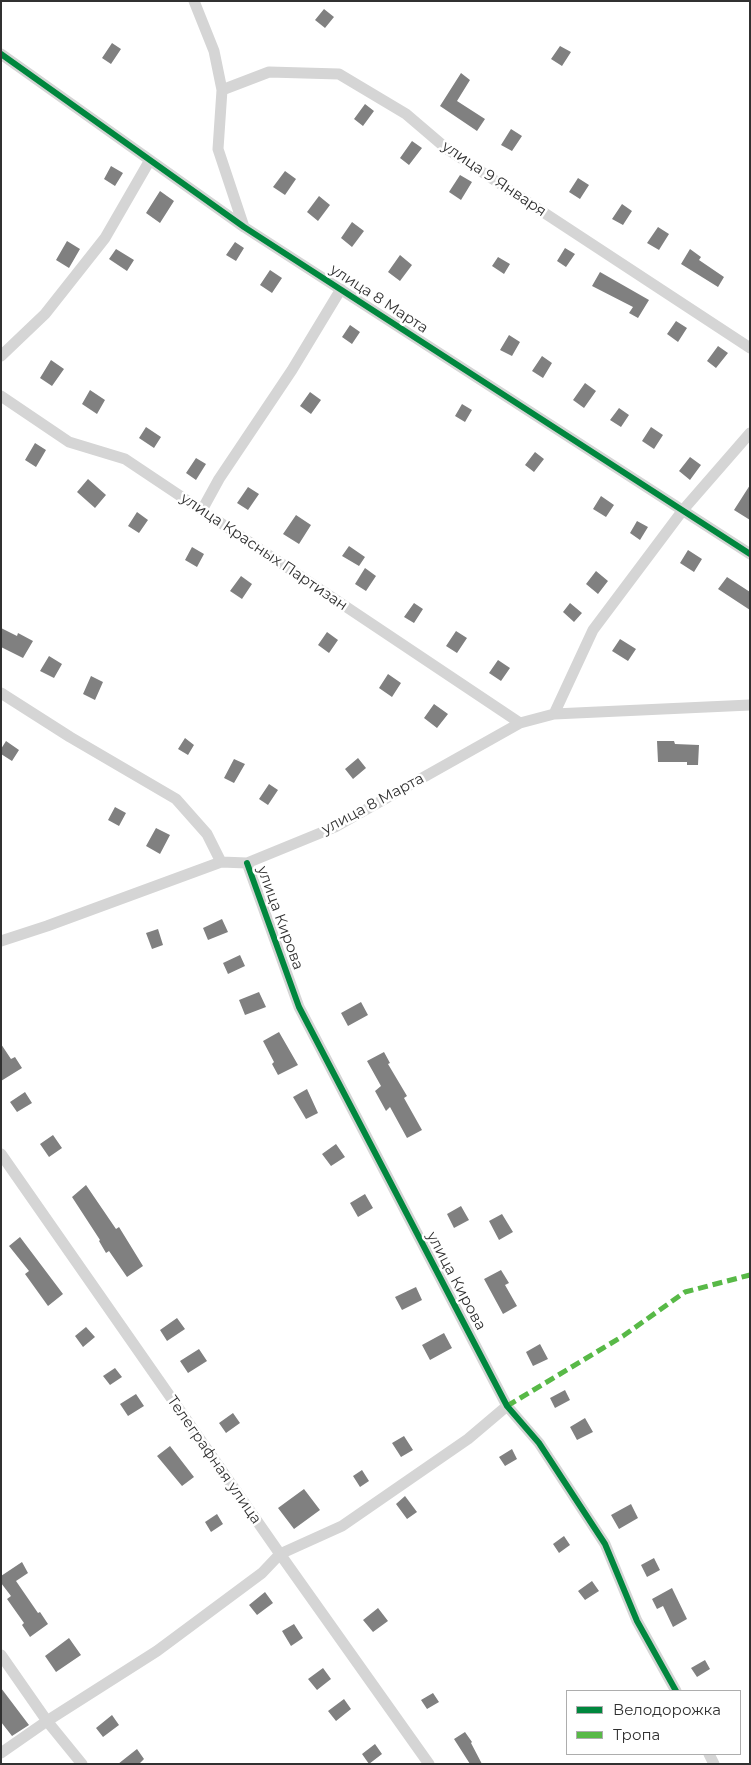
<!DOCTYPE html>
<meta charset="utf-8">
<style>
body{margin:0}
#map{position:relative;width:751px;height:1765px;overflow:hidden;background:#fff;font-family:Montserrat,sans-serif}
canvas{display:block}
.frame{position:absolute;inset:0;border:2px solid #313131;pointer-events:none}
.legend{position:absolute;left:566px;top:1690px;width:175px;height:65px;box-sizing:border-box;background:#fff;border:1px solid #adadad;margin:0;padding:6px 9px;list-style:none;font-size:15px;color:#313131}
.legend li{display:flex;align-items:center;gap:10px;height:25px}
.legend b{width:25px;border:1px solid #adadad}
</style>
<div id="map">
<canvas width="751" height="1765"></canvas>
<div class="frame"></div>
<ul class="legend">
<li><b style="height:6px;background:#00873e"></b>Велодорожка</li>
<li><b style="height:6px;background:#58b947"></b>Тропа</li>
</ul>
</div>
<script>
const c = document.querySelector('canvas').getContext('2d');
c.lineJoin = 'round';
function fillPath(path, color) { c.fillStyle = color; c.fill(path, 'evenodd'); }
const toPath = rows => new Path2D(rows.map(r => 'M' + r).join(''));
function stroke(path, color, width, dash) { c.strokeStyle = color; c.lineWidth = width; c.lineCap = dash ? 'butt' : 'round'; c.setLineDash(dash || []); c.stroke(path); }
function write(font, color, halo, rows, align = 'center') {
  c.font = font + ' Montserrat,sans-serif'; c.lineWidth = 5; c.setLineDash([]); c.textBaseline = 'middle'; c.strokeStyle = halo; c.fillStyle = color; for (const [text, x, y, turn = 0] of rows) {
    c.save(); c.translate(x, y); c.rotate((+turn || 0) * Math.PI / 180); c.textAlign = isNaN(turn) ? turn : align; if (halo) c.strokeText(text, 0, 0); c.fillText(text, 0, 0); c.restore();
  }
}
const building = toPath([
 [324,9,334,17,325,28,315,20],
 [112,43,121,49,111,64,102,58],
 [560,46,571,52,562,66,551,59],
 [461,73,470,80,457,101,485,119,477,131,440,106],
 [365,104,374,111,363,126,354,119],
 [511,129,522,136,512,151,501,145],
 [412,141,422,148,409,165,400,158],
 [111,166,123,173,115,186,104,179],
 [285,171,296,179,285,195,273,187],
 [460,175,472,182,461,200,449,192],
 [578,178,589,185,580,199,569,192],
 [160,191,174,201,160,223,146,213],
 [319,196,330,205,318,221,307,212],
 [622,204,632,211,623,225,612,219],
 [352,222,364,231,352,247,341,238],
 [658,227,669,234,659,250,647,243],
 [67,241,80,249,69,268,56,260],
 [235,242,244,248,236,261,226,255],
 [565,248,575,254,566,267,557,261],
 [116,249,134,260,127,271,109,259],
 [690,249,701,257,699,260,724,277,718,287,681,264],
 [400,255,412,265,400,281,388,272],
 [498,257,510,264,504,274,492,266],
 [270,270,282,278,272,293,260,285],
 [600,272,649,300,638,318,629,313,633,307,592,286],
 [676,321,687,328,678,342,667,334],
 [350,325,360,332,352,344,342,337],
 [509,335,520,342,512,356,500,350],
 [718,346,728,353,716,368,707,361],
 [542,356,552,363,543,378,532,371],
 [51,360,64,369,52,386,40,378],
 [585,383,596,391,584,408,573,400],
 [90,390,105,400,97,414,82,404],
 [310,392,321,400,311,414,300,406],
 [462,404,472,410,465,422,455,416],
 [619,408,629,415,621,427,610,420],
 [146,427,161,437,154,448,139,438],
 [651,427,663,435,654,449,642,441],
 [35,443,46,450,36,467,25,460],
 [535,452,544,459,534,472,525,465],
 [690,457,701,465,690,480,679,471],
 [196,458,206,464,196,480,186,473],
 [88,479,106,495,95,508,77,492],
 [750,485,750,520,734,510],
 [248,487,259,494,248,510,237,503],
 [601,496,614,505,606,517,593,509],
 [137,512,148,520,139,533,128,526],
 [296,515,311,525,299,544,283,534],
 [637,521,648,527,640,540,630,533],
 [349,546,365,557,359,566,342,556],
 [192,547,204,554,197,567,185,560],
 [688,550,702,559,694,572,680,563],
 [365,568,376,576,366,591,355,584],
 [596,571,608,581,598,594,586,584],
 [241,576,252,584,242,599,230,591],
 [727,577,750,592,750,610,718,589],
 [414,603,423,609,414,623,404,617],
 [570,603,582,613,574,622,563,612],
 [1,628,17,636,18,633,33,641,23,658,1,647],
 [456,631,467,638,457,653,446,646],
 [327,632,338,640,329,653,318,645],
 [620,639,636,649,628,661,612,651],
 [49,656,62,664,54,678,40,671],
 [498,660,510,668,501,681,489,673],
 [388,674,401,683,392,697,379,688],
 [91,676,103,682,95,700,83,694],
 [434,704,448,714,437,728,424,718],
 [185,738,194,745,188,755,178,749],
 [6,741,19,750,12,761,1,754,1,749],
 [657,741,674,741,675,744,699,745,698,765,687,765,687,762,658,762],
 [358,758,366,768,353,779,345,769],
 [234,759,245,764,234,783,224,778],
 [269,784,278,790,268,805,259,799],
 [115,807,126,813,119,826,108,820],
 [156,828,170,835,160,854,146,846],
 [222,919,228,932,208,940,203,928],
 [158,929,163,945,152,949,146,933],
 [240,955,245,966,228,974,223,963],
 [259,992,266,1007,245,1015,239,1000],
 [361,1002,368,1015,348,1026,341,1013],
 [279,1032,298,1065,278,1075,272,1064,274,1062,263,1041],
 [1,1044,11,1059,15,1057,22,1068,1,1081],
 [384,1052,390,1063,388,1064,407,1096,404,1098,422,1130,407,1138,390,1107,386,1111,375,1091,381,1086,367,1061],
 [307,1089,318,1113,306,1119,293,1097],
 [25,1092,32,1103,17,1112,10,1102],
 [53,1135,62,1148,49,1157,40,1144],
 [336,1144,345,1157,331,1166,322,1154],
 [86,1185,116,1229,119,1227,143,1266,127,1277,109,1251,106,1253,99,1241,100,1240,72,1197],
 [365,1194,373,1208,358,1217,350,1203],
 [461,1206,469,1220,454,1228,447,1214],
 [502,1214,513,1232,499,1240,489,1221],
 [20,1237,63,1294,48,1306,25,1274,29,1271,9,1246],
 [501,1270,509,1283,505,1285,517,1306,503,1314,484,1279],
 [416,1287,422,1300,402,1310,395,1297],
 [177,1318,185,1329,167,1341,160,1330],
 [86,1327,95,1337,83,1347,75,1336],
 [444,1333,452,1348,430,1360,422,1345],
 [540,1344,548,1359,533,1366,526,1352],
 [199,1349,207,1361,188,1373,180,1361],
 [115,1368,122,1377,110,1385,103,1376],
 [565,1390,570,1400,555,1408,550,1398],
 [136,1394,144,1406,128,1416,120,1404],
 [233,1413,240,1423,226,1433,219,1423],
 [585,1418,593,1432,577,1440,570,1427],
 [404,1436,413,1450,401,1457,392,1443],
 [170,1446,194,1477,182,1486,157,1456],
 [512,1449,517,1459,505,1466,499,1457],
 [362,1470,369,1481,360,1487,353,1476],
 [304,1489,320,1510,294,1529,278,1508],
 [405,1496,417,1512,407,1519,396,1504],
 [631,1504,638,1518,619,1529,611,1515],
 [217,1514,223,1524,211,1532,205,1522],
 [564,1536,570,1545,559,1553,553,1544],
 [654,1558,660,1570,647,1577,641,1565],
 [22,1562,28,1573,16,1581,38,1613,40,1612,48,1624,30,1637,22,1625,24,1623,7,1599,11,1596,1,1583,1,1576],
 [592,1581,599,1591,585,1600,578,1591],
 [672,1588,687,1619,673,1627,663,1606,657,1609,652,1599],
 [265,1592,273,1603,257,1615,249,1605],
 [378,1608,388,1621,373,1632,363,1620],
 [294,1624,303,1638,291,1646,282,1631],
 [69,1638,81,1655,56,1672,45,1656],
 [705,1660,710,1669,697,1677,691,1668],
 [323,1668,331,1679,317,1690,308,1679],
 [1,1688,29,1725,12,1736,1,1722],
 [433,1693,439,1702,427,1709,421,1700],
 [344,1699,351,1709,336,1721,328,1711],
 [112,1715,119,1725,103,1737,96,1728],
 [465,1732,472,1742,471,1743,482,1764,470,1764,454,1739],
 [375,1744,382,1754,369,1764,362,1754],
 [137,1749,144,1759,139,1764,118,1764]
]);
const minor = toPath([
 [194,1,214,51,222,90,218,149,244,227],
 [1,54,244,227,750,554],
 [222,90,269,72,339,74,406,114,447,149,750,348],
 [1,356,45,314,105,238,150,160],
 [1,396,69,442,125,459,520,723],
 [202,510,219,479,292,370,341,289],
 [1,693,70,737,176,799,207,834,221,862],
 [554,714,593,630,683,510,750,433],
 [247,863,299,1007,507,1406,539,1443,605,1544,637,1621,676,1691],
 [1,941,47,926,221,862,247,863,335,827,520,723,554,714,750,705],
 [1,1154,280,1554,429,1764],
 [1,1655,47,1721,82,1764],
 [1,1753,47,1721,157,1651,262,1573,280,1554,342,1526,468,1439,507,1406],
 [709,1754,714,1764]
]);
const quiet = toPath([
 [507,1406,623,1336,685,1292,750,1275]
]);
const cycleway = toPath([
 [1,54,244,227,750,554],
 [247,863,299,1007,507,1406,539,1443,605,1544,637,1621,676,1691]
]);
const streetNames = [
 ["улица 9 Января",494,179,34],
 ["улица 8 Марта",379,299,33],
 ["улица Красных Партизан",264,552,34],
 ["улица 8 Марта",373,804,-28],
 ["улица Кирова",280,918,70],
 ["улица Кирова",456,1281,62],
 ["Телеграфная улица",214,1460,55]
];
fillPath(building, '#808080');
stroke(minor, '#d5d5d5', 11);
stroke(quiet, '#58b947', 5, [10, 5]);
stroke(cycleway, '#00873e', 6);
write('15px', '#313131', '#fff', streetNames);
</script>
